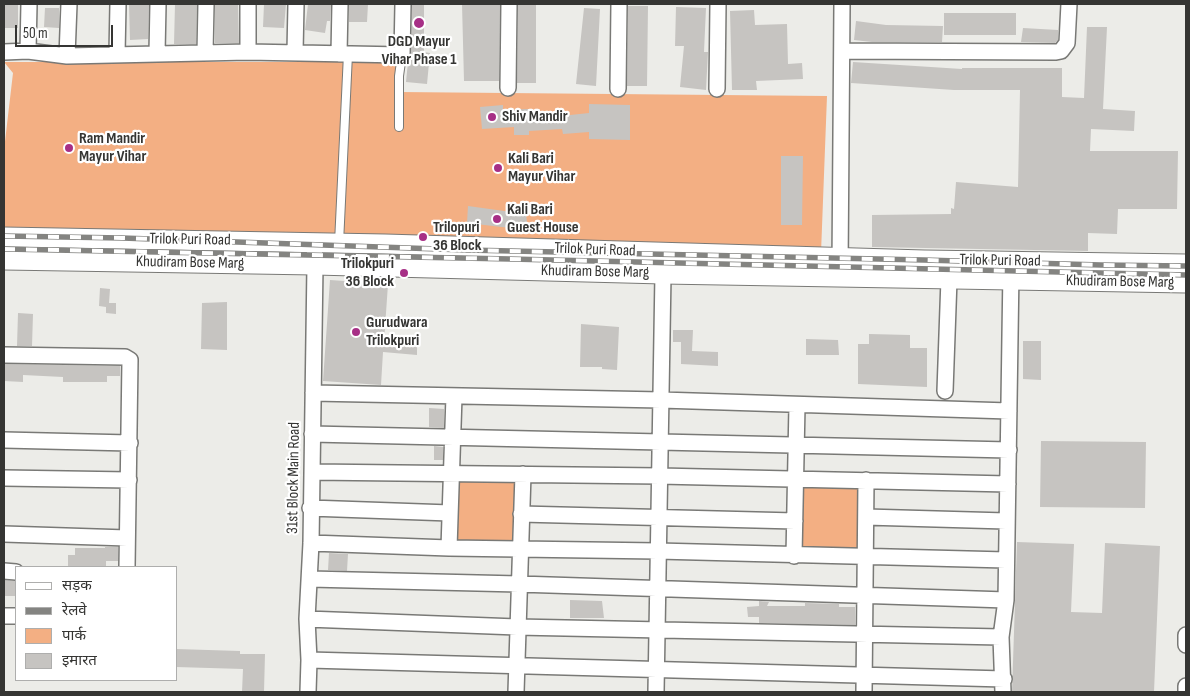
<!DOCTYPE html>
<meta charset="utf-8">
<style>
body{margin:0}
#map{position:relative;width:1190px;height:696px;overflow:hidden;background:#ecece8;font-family:"Sofia Sans Condensed","Noto Sans Devanagari",sans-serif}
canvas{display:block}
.frame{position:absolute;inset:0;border:5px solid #353533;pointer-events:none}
.legend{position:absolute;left:15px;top:566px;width:162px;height:115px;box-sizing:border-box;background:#fff;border:1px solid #aeaead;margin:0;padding:6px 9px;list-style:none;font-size:15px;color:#353533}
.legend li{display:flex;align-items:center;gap:10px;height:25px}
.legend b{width:25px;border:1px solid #aeaead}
.scale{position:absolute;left:15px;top:25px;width:98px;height:22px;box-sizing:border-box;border:2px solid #353533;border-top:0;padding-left:6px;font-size:15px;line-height:18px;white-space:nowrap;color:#353533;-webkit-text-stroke:4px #fff;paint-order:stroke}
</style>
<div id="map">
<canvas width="1190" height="696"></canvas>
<div class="frame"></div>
<ul class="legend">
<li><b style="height:6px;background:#fff"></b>सड़क</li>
<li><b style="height:6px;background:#848481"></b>रेलवे</li>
<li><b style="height:14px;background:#f3af83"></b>पार्क</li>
<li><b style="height:14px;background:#c6c4c1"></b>इमारत</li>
</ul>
<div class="scale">50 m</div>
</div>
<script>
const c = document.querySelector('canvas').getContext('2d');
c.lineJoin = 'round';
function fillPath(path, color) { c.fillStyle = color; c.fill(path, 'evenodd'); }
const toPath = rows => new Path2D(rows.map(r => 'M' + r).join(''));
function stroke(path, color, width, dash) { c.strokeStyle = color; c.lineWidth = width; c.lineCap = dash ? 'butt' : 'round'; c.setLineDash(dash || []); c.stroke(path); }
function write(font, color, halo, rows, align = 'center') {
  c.font = font + ' "Sofia Sans Condensed",sans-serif'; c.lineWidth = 4.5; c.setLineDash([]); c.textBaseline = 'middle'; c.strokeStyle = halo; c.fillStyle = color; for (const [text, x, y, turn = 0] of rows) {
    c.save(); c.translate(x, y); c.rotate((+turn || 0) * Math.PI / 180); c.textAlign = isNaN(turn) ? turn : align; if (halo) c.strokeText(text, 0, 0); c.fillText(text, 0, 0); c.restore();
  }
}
const green = toPath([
 [4,62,399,62,399,92,827,96,821,253,4,233,4,150,13,73],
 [454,478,530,480,529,548,452,546],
 [797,485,873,487,873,555,795,553]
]);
const building = toPath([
 [5,4,18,4,18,28,4,28],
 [129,4,149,4,148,39,130,40],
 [175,4,197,4,196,44,174,44],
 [215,4,238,4,239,43,215,43],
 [264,4,286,4,284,28,263,27],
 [308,4,331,4,330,21,327,21,325,33,305,30],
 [349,4,368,4,367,22,349,22],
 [412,4,424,4,424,52,430,53,427,84,406,82,408,62,411,55],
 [462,4,500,4,499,81,464,81],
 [518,4,536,4,536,83,517,83],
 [628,6,648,6,647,86,627,86],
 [676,7,706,8,704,52,708,52,706,90,680,87,684,46,675,46],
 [45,8,59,8,59,28,44,27],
 [584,8,600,9,596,86,576,84],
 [754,10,755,25,787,24,788,64,802,63,803,79,756,81,757,90,732,90,730,11],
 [944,13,1016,13,1016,35,944,35],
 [856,21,886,25,943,26,942,42,872,42,854,40],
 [1087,27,1107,27,1103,109,1135,111,1134,131,1091,129,1090,151,1178,151,1177,209,1118,209,1117,234,1088,233,1088,251,872,247,872,215,951,214,951,208,954,209,956,182,1018,187,1020,90,954,90,851,83,853,62,962,69,962,68,1062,68,1062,97,1084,98],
 [1023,28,1058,30,1058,40,1055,43,1021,42],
 [589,104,630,105,630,140,589,139,589,132,563,134,562,129,529,131,529,135,514,135,514,127,482,129,480,107,503,105,503,110,529,109,529,121,562,119,561,116,589,113],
 [781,156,803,156,802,225,781,225],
 [468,206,526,214,528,230,467,223],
 [330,280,388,284,384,342,417,344,417,355,383,352,381,385,323,381],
 [100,288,110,289,109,303,116,303,116,314,106,313,106,307,99,306],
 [227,302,227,350,201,349,202,303],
 [18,313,33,314,32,346,17,346],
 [581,324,619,327,617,370,602,369,602,367,580,367],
 [673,330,693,330,692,351,718,352,718,366,681,364,681,342,673,342],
 [869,334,910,335,910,348,927,348,927,387,858,384,858,344,869,344],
 [806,339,838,340,839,355,806,355],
 [1023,341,1041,341,1041,380,1023,379],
 [4,364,120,366,120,376,107,376,107,382,63,382,63,377,23,375,23,382,4,381],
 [429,408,444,409,444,428,429,427],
 [1041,441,1146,442,1145,508,1040,507],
 [434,446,443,447,443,460,434,460],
 [1017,542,1074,544,1071,612,1102,613,1105,543,1160,546,1154,692,1012,692],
 [105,547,118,547,118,561,106,561,106,567,68,567,68,555,75,555,75,548,105,548],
 [329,553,348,554,347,571,328,570],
 [4,580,16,581,16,596,4,596],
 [570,600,602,601,604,618,570,618],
 [759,601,769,602,767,606,805,606,805,603,839,604,839,607,855,607,855,625,759,623,759,617,748,617,747,607,759,606],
 [176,649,240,651,240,654,265,654,264,692,242,692,243,669,176,667]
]);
const service = toPath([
 [399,127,399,76,402,55],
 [339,243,348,54]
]);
const minor = toPath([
 [28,51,29,4],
 [842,51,1056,52,1061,51,1067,43,1069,4],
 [4,52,28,51,67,56,248,52,402,55,403,4],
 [248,52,248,4],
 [295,52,296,4],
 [157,53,158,4],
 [205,53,206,4],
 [117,54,118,4],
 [339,54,340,4],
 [67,56,69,4],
 [508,88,509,4],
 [618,89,619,4],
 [717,89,718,4],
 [840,267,842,4],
 [4,355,125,357,130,360,127,567],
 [945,391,949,279],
 [313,393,661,400,1009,411],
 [312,434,1009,450],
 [4,440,130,443],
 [312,472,660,476,1008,484],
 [4,478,129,480],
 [310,508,450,513],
 [521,514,795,521],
 [866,517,1006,521],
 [4,534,127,538],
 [311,543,449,548,658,551,1006,560],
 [449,548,454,396],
 [794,556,797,405],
 [4,571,16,572],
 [310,579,519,584,1006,600],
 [4,616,16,616],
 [307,619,517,627,1001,637],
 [1186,635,1186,645],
 [309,660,1004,679],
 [308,692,309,660,307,619,311,543,315,265,314,243],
 [516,692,523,474],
 [656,692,663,274],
 [864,692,866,480],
 [1003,692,1001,637,1006,600,1011,270],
 [1186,692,1186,686]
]);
const tertiary = toPath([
 [4,237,385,244,924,260,1186,264],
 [4,260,315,265,663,274,1186,283]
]);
const rail = toPath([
 [4,236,122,238,466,250,924,260,1101,265,1186,266],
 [4,249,510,259,1186,275]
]);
const markers = [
 [419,23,6,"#a72f86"],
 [492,117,5,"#a72f86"],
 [69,148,5,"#a72f86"],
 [498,168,5,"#a72f86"],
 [497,219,5,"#a72f86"],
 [423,237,5,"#a72f86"],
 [404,273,5,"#a72f86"],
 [356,332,5,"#a72f86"]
];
const poiNames = [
 ["DGD Mayur",419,42,"center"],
 ["Vihar Phase 1",419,60,"center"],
 ["Shiv Mandir",502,117],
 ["Ram Mandir",79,139],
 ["Mayur Vihar",79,157],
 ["Kali Bari",508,159],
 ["Mayur Vihar",508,177],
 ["Kali Bari",507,210],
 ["Guest House",507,228],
 ["Trilopuri",433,228],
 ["36 Block",433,246],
 ["Trilokpuri",394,264,"right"],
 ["36 Block",394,282,"right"],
 ["Gurudwara",366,323],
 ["Trilokpuri",366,341]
];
const streetNames = [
 ["Trilok Puri Road",190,240,1],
 ["Trilok Puri Road",595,250,2],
 ["Trilok Puri Road",1000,261,1],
 ["Khudiram Bose Marg",190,263,1],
 ["Khudiram Bose Marg",595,272,1],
 ["Khudiram Bose Marg",1120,282,1],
 ["31st Block Main Road",294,478,-89]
];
fillPath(green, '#f3af83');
fillPath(building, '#c6c4c1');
stroke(service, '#797976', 10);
stroke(minor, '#797976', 18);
stroke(tertiary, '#797976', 21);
stroke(service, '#fff', 8);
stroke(minor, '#fff', 15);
stroke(tertiary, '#fff', 19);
stroke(rail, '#848481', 5.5);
stroke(rail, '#fff', 4, [11]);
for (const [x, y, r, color] of markers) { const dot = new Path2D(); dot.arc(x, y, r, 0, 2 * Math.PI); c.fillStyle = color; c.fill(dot); stroke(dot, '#fff', 2); }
write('bold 16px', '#353533', '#fff', poiNames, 'left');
write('16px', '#353533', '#fff', streetNames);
</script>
